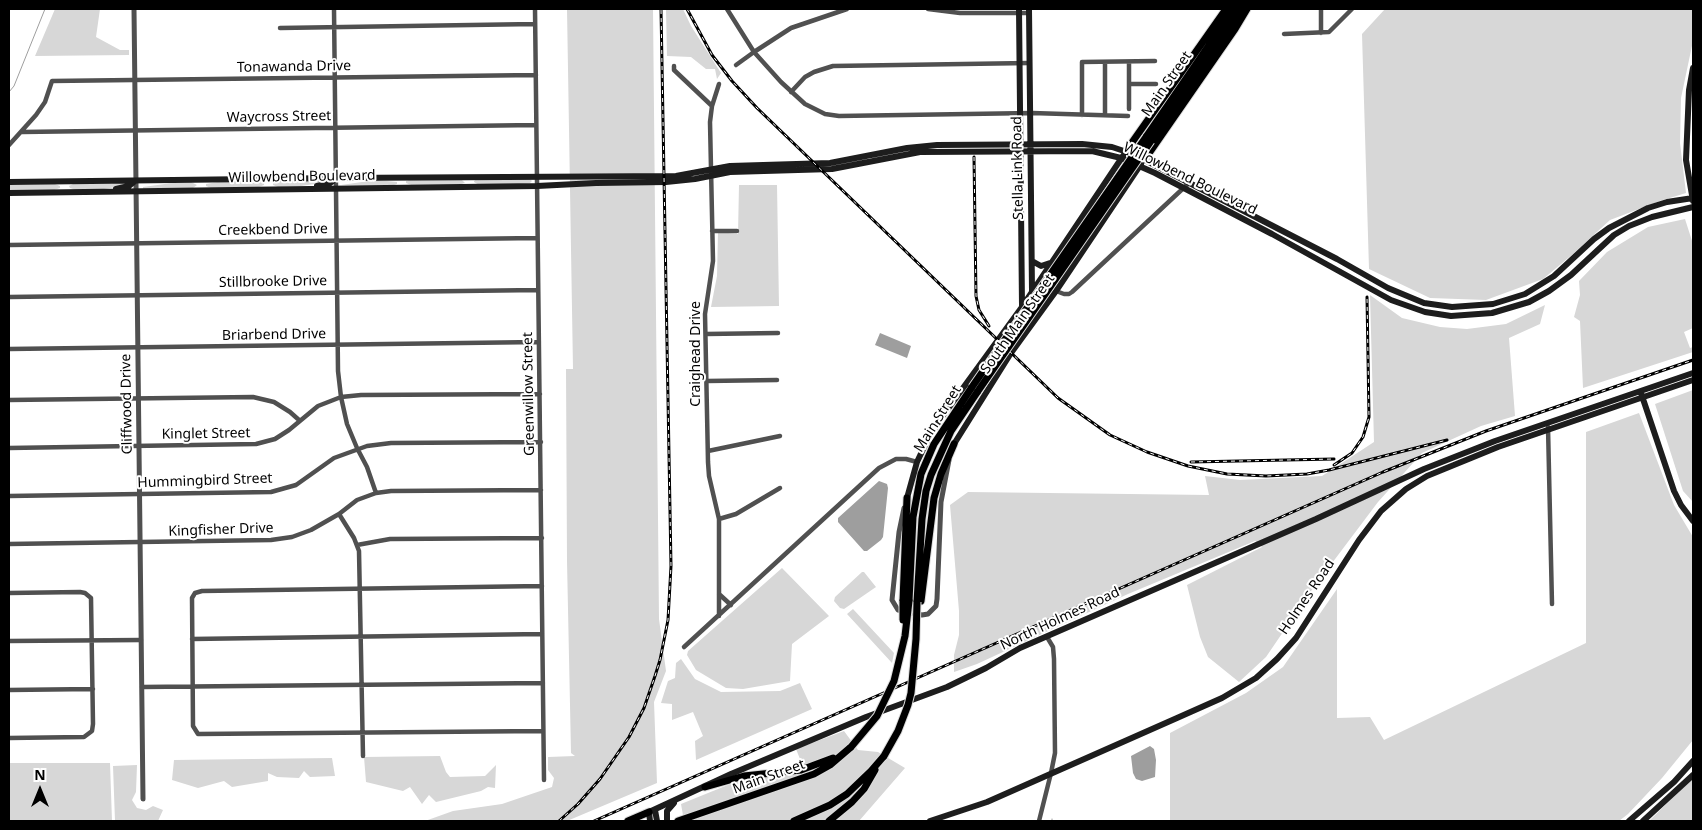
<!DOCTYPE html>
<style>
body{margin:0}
#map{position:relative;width:1702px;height:830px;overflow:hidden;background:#fff;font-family:"Noto Sans",sans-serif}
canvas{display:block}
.frame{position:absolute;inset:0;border:10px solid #000;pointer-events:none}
.north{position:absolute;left:15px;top:765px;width:50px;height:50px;-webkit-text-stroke:4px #fff;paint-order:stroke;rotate:0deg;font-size:14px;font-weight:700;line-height:20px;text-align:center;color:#000}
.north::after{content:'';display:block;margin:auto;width:18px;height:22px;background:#000;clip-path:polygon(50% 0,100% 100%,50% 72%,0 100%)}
</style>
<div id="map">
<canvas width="1702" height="830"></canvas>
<div class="frame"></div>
<div class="north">N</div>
</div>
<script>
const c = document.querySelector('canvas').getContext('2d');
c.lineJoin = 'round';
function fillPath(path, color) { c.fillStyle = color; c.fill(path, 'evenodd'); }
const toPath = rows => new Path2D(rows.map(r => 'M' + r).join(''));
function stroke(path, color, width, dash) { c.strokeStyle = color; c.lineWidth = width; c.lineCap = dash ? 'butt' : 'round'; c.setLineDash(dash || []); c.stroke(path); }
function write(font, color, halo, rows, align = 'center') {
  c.font = font + ' "Noto Sans",sans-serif'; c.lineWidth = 4; c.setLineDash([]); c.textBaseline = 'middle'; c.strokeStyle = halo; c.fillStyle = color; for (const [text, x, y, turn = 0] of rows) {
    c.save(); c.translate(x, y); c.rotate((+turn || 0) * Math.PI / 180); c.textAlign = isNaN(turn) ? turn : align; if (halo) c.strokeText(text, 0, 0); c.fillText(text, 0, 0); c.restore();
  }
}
const green = toPath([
 [55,9,100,9,96,37,120,50,129,50,129,55,35,56],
 [567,9,653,9,659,619,666,671,654,702,657,783,567,821,425,821,453,811,502,804,552,787,554,778,548,770,548,757,575,756,571,753,567,561,566,369,573,369],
 [666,9,683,9,691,26,721,73,717,79,715,69,706,69,691,57,667,56],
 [1385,9,1693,9,1693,41,1681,98,1680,143,1686,193,1660,201,1610,220,1573,254,1543,279,1486,300,1430,298,1369,269,1362,34],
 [460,178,465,183,459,185,411,185,406,183,406,181,413,179],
 [478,178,529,178,532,181,530,183,479,185,474,182,474,181],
 [376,180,397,182,397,184,391,186,341,185],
 [279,181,328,181,328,182,301,186,278,187,273,185,273,183],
 [191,182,197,185,193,188,143,189,143,187,172,183],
 [218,182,260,182,264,183,264,185,259,187,211,188,206,186,206,184],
 [127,183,128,185,98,190,76,190,70,188,69,186,73,184],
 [55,184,60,186,60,188,51,191,9,191,9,185],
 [739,185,777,185,779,306,711,307,717,276,718,232,738,234],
 [1685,219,1693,244,1693,328,1684,332,1690,348,1693,347,1693,352,1583,388,1580,321,1574,317,1580,295,1579,281,1607,252,1648,227],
 [1370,295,1402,318,1440,327,1467,329,1506,324,1545,305,1540,324,1509,338,1515,416,1481,426,1422,453,1378,502,1311,591,1266,657,1239,682,1208,657,1200,637,1187,585,1262,547,1255,541,1128,594,977,664,954,672,954,655,959,635,959,611,950,505,968,492,1209,495,1205,476,1240,480,1322,476,1374,442],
 [1693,390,1693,502,1683,491,1655,404],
 [1639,413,1674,505,1693,537,1693,740,1662,778,1628,814,1619,821,1170,821,1170,733,1246,693,1283,667,1337,589,1337,718,1370,717,1384,740,1586,643,1586,432],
 [782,568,829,616,792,644,790,681,743,689,726,688,696,670,687,655,688,651],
 [862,572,864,572,876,587,844,609,840,608,834,601,835,597],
 [853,609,894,653,892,663,847,614],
 [681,659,695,679,721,692,780,691,800,683,812,709,696,760,695,741,703,736,693,712,672,720,672,704,661,703,668,681,675,678,676,663],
 [844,731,858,750,878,752,905,768,859,821,684,821,681,804,745,778,802,764,796,749],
 [440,756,446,772,450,777,485,776,496,765,495,788,488,787,481,791,436,802,429,795,422,804,410,787,403,791,366,782,364,757],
 [332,758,335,776,310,777,304,771,299,778,277,777,268,773,268,781,232,787,224,781,198,788,172,780,174,760],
 [9,763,110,763,112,821,9,821],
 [137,765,136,792,132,800,137,808,146,810,153,806,163,810,158,821,115,821,113,766],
 [1693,778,1693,821,1649,821]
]);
const water = toPath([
 [880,333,911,346,907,358,875,345],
 [879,481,887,484,888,488,883,537,881,540,867,551,864,551,838,522,838,518],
 [1150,746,1154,749,1156,760,1155,777,1142,781,1136,779,1133,773,1131,756]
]);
const stream = toPath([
 [9,92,14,86,45,9],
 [1052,819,1052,821]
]);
const minor = toPath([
 [334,9,338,371,341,397,347,424,357,448,367,467,376,493],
 [535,9,544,780],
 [727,9,754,52,781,82,805,104,825,114,839,116,1032,113,1128,116],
 [928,9,960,13,1029,13],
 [1321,9,1321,33],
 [280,28,535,24],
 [1284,34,1329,32,1352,9],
 [1105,62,1105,115],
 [1129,62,1129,109],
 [736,65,754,52,791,28,847,9],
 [674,66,674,70,712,106],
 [1129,84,1156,84],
 [791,92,805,77,814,72,833,66,1029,63],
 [1082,115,1082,62,1155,61],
 [22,132,536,125],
 [9,145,36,115,45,102,52,81,536,75],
 [712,231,737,231],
 [9,245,537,238],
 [1056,291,1064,294,1069,294,1072,292,1190,182],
 [9,297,538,290],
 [706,334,778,333],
 [9,349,539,342],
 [707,381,777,380],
 [9,400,253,397,274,402,290,412,299,420],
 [1548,427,1552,604],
 [9,448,256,444,275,439,289,430,318,406,341,397,361,395,540,394],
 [708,451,780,436],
 [9,496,271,492,296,485,334,458,367,446,391,443,541,442],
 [339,514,354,538,359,551,363,756],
 [719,519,736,514,780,488],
 [9,544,271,540,292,537,311,530,339,514,357,500,376,493,391,491,541,490],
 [357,545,390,539,542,538],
 [542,586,202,591,195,593,192,598,193,726,198,734,543,731],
 [9,593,80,592,85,593,91,598,93,724,92,731,84,737,9,738],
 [719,594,731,605],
 [719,616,719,519,709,476,708,462,705,314,713,261,710,122,712,106,719,84],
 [192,639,542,634],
 [9,641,141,640],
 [684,647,879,468,896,459,906,459,917,462],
 [142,687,543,683],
 [9,690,93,689],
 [1039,821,1051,773,1055,753,1054,659,1053,647,1047,637]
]);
const tertiary = toPath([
 [134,9,143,799],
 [904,508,899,532,892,600,898,610,922,615,928,614,936,606,937,599,941,502,949,460]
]);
const secondary = toPath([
 [1019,9,1022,306],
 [1029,9,1032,291],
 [1141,158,1337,259,1388,288,1424,303,1452,307,1493,304,1525,294,1554,276,1594,239,1609,228,1648,208,1667,202,1693,198],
 [9,182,337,178,676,176,730,166,830,163,907,148,937,145,1082,144,1112,147,1130,153],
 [317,186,330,183,337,178],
 [116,189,129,186,135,181],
 [9,193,537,186,596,183,666,182,695,179,730,172,832,169,920,152,1092,151,1121,158,1155,173,1272,234,1391,300,1425,312,1451,316,1492,313,1529,302,1549,291,1571,275,1614,235,1629,226,1652,217,1693,207],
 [1693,201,1686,160,1689,90,1693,68],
 [1032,261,1041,266,1050,263],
 [1641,393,1674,491,1681,505,1693,521],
 [954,444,1011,353,1056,291,1141,164],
 [907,498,917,462,927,441,939,421,1022,307,1123,156],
 [655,810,657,821],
 [650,821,649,812,731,774,866,717,947,687,986,668,1020,648,1316,519,1424,469,1495,441,1693,373],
 [667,821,667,811,674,803],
 [930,821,987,802,1177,718,1222,698,1256,678,1277,659,1296,638,1359,540,1381,511,1406,489,1427,476,1498,447,1693,380],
 [1629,821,1674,782,1693,761],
 [1643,821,1693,775]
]);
const trunk = toPath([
 [1146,137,1234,9],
 [1151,141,1241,9],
 [1126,151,1226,9],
 [1145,159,1235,29,1247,9],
 [903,601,907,498],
 [909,601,913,517,921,474,934,444,972,387],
 [921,601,934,498,941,474,954,444],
 [917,602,922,519,926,491,931,475,951,431,978,391],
 [705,787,744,776,801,770,833,758],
 [628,821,649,812],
 [678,821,814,774,830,765,851,747],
 [794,821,830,805,847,794,871,771,884,756],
 [829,821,852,802,864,789,875,770]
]);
const rail = toPath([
 [687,9,712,55,732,81,757,108,1058,398,1110,435,1147,452,1188,466,1227,474,1266,476,1307,474,1329,470,1447,440],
 [974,157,976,296,979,310,989,326],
 [1191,462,1334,459],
 [1334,465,1352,453,1363,437,1369,417,1367,297],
 [559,821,578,804,600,779,629,737,644,708,655,676,660,660,668,620,671,566,661,9],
 [594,821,1383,472,1486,431,1693,360]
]);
const trunkBridge = toPath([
 [972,387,1146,137],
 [978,391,1151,141],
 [903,620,903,601],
 [851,747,877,716,894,681,905,636,909,601],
 [884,756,898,731,908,705,911,693,916,639,917,602]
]);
const streetNames = [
 ["Tonawanda Drive",294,67,-1],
 ["Main Street",1167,84,-55],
 ["Waycross Street",279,117,-1],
 ["Stella Link Road",1018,168,-91],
 ["Willowbend Boulevard",302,177,-1],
 ["Willowbend Boulevard",1190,179,26],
 ["Creekbend Drive",273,230,-1],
 ["Stillbrooke Drive",273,282,-1],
 ["South Main Street",1018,324,-55],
 ["Briarbend Drive",274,335,-1],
 ["Craighead Drive",696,354,-90],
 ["Greenwillow Street",529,394,-91],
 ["Cliffwood Drive",127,404,-91],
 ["Main Street",938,419,-58],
 ["Kinglet Street",206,434,-1],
 ["Hummingbird Street",205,481,-2],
 ["Kingfisher Drive",221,530,-2],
 ["Holmes Road",1307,597,-56],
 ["North Holmes Road",1060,619,-25],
 ["Main Street",769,777,-20]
];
fillPath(green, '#d7d7d7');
fillPath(water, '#9e9e9e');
stroke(stream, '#9e9e9e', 1);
stroke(trunk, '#dbdbdb', 9);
stroke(minor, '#505050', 4.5);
stroke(tertiary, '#505050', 5);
stroke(secondary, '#1d1d1d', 6);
stroke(trunk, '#000', 7);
stroke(rail, '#000', 3);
stroke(rail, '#fff', 1, [4]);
stroke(trunkBridge, '#dbdbdb', 9, []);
stroke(trunkBridge, '#000', 7);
write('14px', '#000', '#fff', streetNames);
</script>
